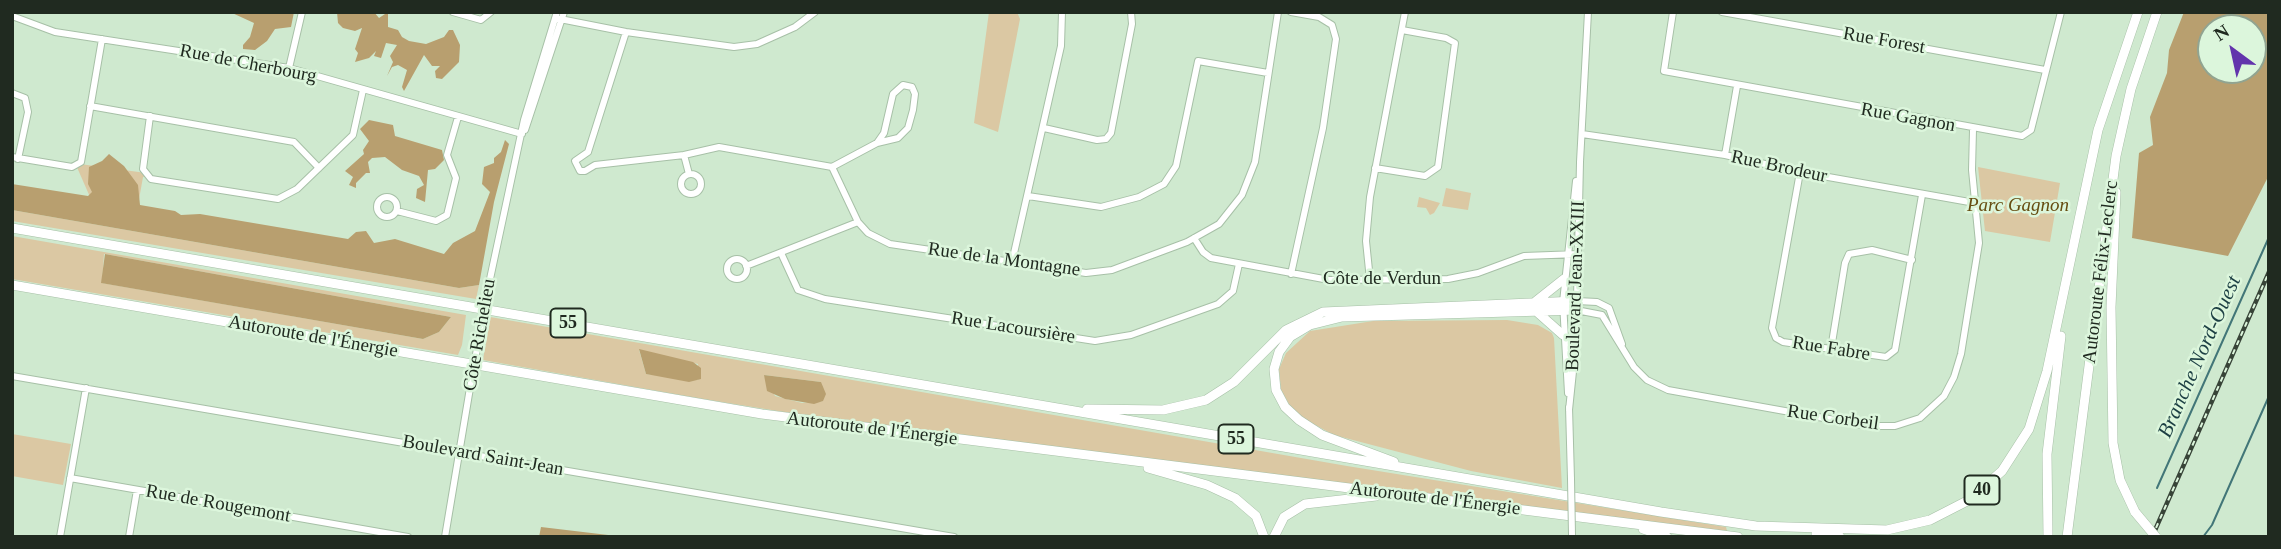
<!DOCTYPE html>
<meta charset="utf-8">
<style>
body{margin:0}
#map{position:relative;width:2281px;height:549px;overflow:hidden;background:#cfe9cf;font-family:Georgia,serif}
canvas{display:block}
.frame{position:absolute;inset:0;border:14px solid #202a20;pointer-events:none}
.north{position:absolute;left:2197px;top:14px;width:70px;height:70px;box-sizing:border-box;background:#dcf6dc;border:2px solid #91a491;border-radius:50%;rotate:327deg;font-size:19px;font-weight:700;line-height:28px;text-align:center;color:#202a20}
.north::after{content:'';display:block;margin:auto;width:24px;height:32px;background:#6234ac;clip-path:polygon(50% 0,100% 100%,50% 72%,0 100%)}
</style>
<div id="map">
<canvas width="2281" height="549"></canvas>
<div class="frame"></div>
<div class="north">N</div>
</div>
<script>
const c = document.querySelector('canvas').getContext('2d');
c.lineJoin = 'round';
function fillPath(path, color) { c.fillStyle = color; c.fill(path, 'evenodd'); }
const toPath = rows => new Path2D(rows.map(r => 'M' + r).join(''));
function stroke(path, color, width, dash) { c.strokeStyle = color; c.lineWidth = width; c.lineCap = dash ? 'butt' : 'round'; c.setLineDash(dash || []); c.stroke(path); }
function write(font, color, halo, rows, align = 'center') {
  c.font = font + ' Georgia,serif'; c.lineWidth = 5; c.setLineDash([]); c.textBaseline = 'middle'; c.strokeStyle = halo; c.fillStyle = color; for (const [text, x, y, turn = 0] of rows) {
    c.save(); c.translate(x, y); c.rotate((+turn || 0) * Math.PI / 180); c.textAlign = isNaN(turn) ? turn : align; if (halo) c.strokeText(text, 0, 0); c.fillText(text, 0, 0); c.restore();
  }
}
const green = toPath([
 [989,12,1017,12,1020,19,998,132,974,123],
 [80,164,146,173,149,176,143,177,138,205,90,197,76,165],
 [1978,167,2060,183,2050,242,1985,231],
 [1446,188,1471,193,1468,210,1442,206],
 [1419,197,1440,203,1434,213,1430,215,1426,208,1417,207],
 [12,210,459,288,479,285,476,299,12,221],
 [12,236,466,315,462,345,458,355,12,279],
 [104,254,105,254,451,317,439,332,423,339,102,283],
 [490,317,1347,466,1726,527,1727,531,815,417,697,398,483,360],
 [639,350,698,364,698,380,646,374],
 [764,375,821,382,823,401,802,403,775,396],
 [1507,320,1538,325,1552,333,1554,338,1562,488,1471,471,1334,435,1304,419,1290,406,1281,390,1279,369,1286,353,1310,331,1373,321],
 [12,434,71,444,63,485,12,476]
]);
const forest = toPath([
 [230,12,294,12,291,27,275,29,267,41,255,50,243,49,243,45,250,37,254,23],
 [337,12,374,12,379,18,388,12,388,27,398,30,402,37,409,41,426,44,444,37,449,30,453,30,460,45,459,62,442,79,436,78,435,71,440,66,432,66,424,55,404,91,402,87,407,70,398,65,392,67,387,76,393,62,390,56,397,45,386,43,381,58,374,56,376,51,369,58,355,62,358,53,355,49,362,28,355,31,343,28,338,23],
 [2184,12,2269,12,2269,175,2228,256,2132,238,2139,153,2153,145,2150,117,2167,73,2169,50],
 [2253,28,2253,70,2211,70,2211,28],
 [369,120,393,125,395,136,442,150,444,160,435,169,428,170,425,202,416,198,417,189,424,185,419,176,402,170,385,157,372,158,368,162,370,173,366,173,356,183,356,188,349,185,353,177,345,171,364,154,363,150,369,141,360,129],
 [505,140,509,144,494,202,479,285,459,288,12,210,12,184,88,196,92,192,88,184,89,167,102,161,109,154,124,166,138,185,140,205,175,211,181,215,200,214,348,239,356,232,366,231,374,243,395,239,444,254,453,243,475,231,490,192,482,184,484,167,494,163,494,158,501,152],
 [105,254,451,317,439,332,423,339,101,283],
 [639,349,693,362,701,368,701,379,689,382,646,374],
 [764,375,821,382,826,394,823,401,814,404,785,399,767,391],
 [541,527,625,537,539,537]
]);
const stream = toPath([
 [2157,488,2269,237],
 [2203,537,2212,525,2269,396]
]);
const minor = toPath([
 [453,12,481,20,491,12],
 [1673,12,1664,71,2022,136,2031,130,2061,12],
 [1722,12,2045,70],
 [12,16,55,32,289,68,522,134],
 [555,18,626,32,734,47,757,44,795,27,815,12],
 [626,32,588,152,575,161,580,171,585,171,595,165,684,155,719,147,832,167],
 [289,68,302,12],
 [12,93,25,98,28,112,18,159],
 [90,106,294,142,319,168],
 [150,116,143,169,151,179,278,199,297,189,353,135,363,90],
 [1044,128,1097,140,1106,139,1111,133,1132,24,1131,12],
 [525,130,564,12],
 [1582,134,1725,155,1800,172,1975,203],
 [684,155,689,174],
 [1725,155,1737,86],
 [12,157,72,167,81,162,102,39],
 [832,167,858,222,868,233,890,244,1086,273,1112,270,1187,242,1219,224,1242,195,1255,162,1278,12],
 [832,167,877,143,898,138,908,128,913,110,915,94,912,87,903,85,893,94,884,133,877,143],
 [1375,168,1425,176,1438,167,1455,43,1446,38,1402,30],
 [1800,172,1772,328,1776,338,1783,342,1886,357,1895,350,1922,195],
 '681 184a10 10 0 1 1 20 0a10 10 0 1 1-20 0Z',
 [1028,196,1101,207,1139,197,1164,184,1176,166,1198,61,1268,73],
 '377 207a10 10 0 1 1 20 0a10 10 0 1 1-20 0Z',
 [397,211,436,221,447,215,456,178,447,155,458,117],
 [1194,238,1203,252,1211,258,1329,280,1448,279,1478,273,1524,256,1578,254],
 [781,253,798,290,825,299,1095,341,1131,335,1218,304,1233,291,1239,264],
 '727 269a10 10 0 1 1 20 0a10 10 0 1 1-20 0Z',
 [1012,262,1061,46,1062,12],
 [746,266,858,222],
 [1291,274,1323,128,1336,39,1332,25,1319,17,1291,12],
 [1370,280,1366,241,1370,197,1405,12],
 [487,293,524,120,557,12],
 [1577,301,1597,302,1609,308,1622,344],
 [1576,310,1602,315,1634,367,1647,380,1668,390,1868,426,1895,426,1920,418,1944,396,1954,377,1961,354,1979,243,1972,170,1973,130],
 [1831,349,1845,263,1849,254,1872,250,1912,260],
 [12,376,954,537],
 [1568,393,1563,302,1576,181],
 [1569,407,1571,479],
 [1569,410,1576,343,1580,162,1588,12],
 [70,478,408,537],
 [60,537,86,388],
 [129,537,137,490],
 [445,537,471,382]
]);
const highway = toPath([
 [2116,192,2111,307,2113,443,2120,480,2135,512],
 [12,228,1661,512,1756,526,1887,530,1930,520,1969,500,2002,471,2029,429,2047,371,2098,130,2138,12],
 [12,285,762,414,1738,537],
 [1535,302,1564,279],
 [1536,311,1563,335],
 [1087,409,1163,410,1206,400,1234,382,1286,330,1323,312,1577,301],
 [1394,462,1322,435,1299,420,1285,407,1276,390,1274,369,1279,352,1290,337,1310,325,1342,317,1576,310],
 [1148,468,1207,485,1235,498,1256,516,1264,537],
 [1643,529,1667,537],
 [1816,534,1840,537],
 [1274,537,1284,517,1305,504,1376,496],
 [2048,537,2047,454,2061,336],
 [2067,537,2116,156,2131,89,2157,12]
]);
const rail = toPath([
 [2152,537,2269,272]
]);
const minorBridge = toPath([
 [471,382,487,293],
 [1571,479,1572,535]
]);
const highwayBridge = toPath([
 [2135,512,2156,537]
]);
const shields = [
 [568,323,35],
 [1236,439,35],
 [1982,490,35]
];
const shieldNames = [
 ["55",568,323],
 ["55",1236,439],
 ["40",1982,490]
];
const streetNames = [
 ["Rue Forest",1884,41,10],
 ["Rue de Cherbourg",248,64,11],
 ["Rue Gagnon",1908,118,10],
 ["Rue Brodeur",1779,167,12],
 ["Rue de la Montagne",1004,260,8],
 ["Autoroute Félix-Leclerc",2101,272,-83],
 ["Côte de Verdun",1382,279],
 ["Boulevard Jean-XXIII",1576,286,-88],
 ["Rue Lacoursière",1013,328,9],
 ["Côte Richelieu",480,335,-80],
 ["Autoroute de l'Énergie",313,337,10],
 ["Rue Fabre",1831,349,9],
 ["Rue Corbeil",1833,418,8],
 ["Autoroute de l'Énergie",872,429,7],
 ["Boulevard Saint-Jean",483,456,10],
 ["Autoroute de l'Énergie",1435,499,7],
 ["Rue de Rougemont",218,504,10]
];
const parkNames = [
 ["Parc Gagnon",2018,206]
];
const waterNames = [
 ["Branche Nord-Ouest",2200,357,-66]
];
fillPath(green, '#dbc8a3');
fillPath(forest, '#b89f6f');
stroke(stream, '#427678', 2);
stroke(minor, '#a7c0a7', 8);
stroke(highway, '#a7c0a7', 10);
stroke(minor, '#fff', 6);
stroke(highway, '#fff', 9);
stroke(rail, '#384438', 4.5);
stroke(rail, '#dcf6dc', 2, [5]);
stroke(minorBridge, '#a7c0a7', 8, []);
stroke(highwayBridge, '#a7c0a7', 10, []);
stroke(minorBridge, '#fff', 6);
stroke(highwayBridge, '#fff', 9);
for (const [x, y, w] of shields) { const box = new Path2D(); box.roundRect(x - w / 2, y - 14.5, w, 29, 5); c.fillStyle = '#dcf6dc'; c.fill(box); stroke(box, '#202a20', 2); }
write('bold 18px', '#202a20', null, shieldNames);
write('19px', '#202a20', '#dcf6dc', streetNames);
write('italic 19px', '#664d11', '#dcf6dc', parkNames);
write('italic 21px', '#1c3f43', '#dcf6dc', waterNames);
</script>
